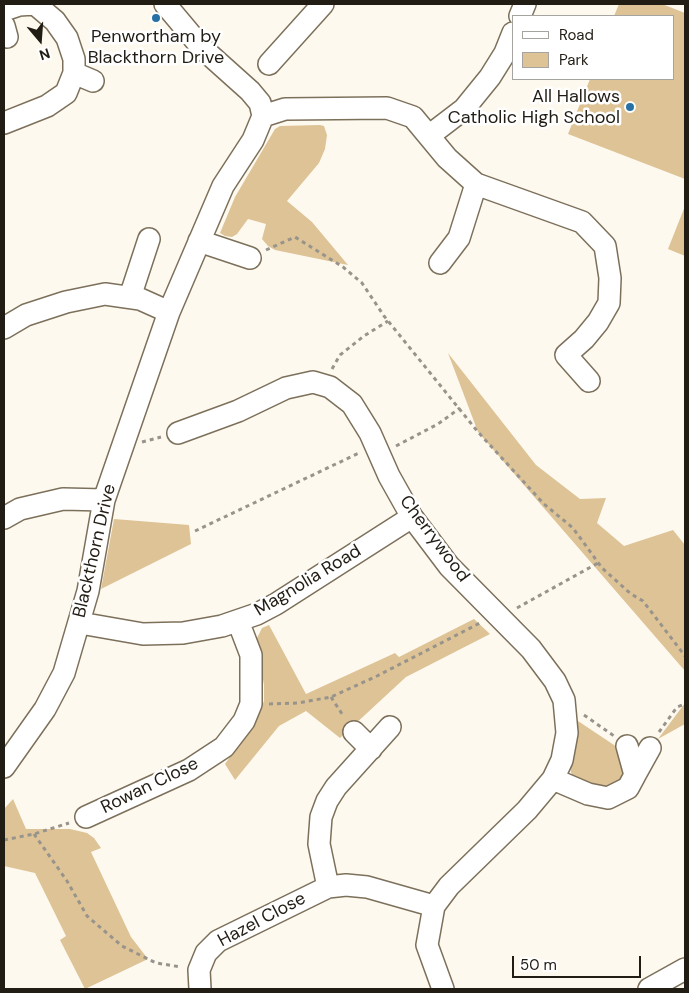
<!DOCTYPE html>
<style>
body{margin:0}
#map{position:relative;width:689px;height:993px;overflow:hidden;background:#fef9ef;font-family:"DM Sans",sans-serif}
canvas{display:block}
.frame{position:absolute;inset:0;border:5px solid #211c14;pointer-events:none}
.legend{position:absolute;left:512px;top:15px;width:162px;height:65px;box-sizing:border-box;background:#fff;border:1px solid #a6a4a1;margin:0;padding:6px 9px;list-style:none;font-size:15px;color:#211c14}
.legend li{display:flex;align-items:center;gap:10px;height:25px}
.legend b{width:25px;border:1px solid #a6a4a1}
.north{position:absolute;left:15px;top:15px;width:50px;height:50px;-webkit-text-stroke:4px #fff;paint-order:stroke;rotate:162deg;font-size:14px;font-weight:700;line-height:20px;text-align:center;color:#211c14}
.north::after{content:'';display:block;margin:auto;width:18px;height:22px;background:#211c14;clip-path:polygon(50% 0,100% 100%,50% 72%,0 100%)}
.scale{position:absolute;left:512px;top:956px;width:129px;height:22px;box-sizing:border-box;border:2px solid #211c14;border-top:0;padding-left:6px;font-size:15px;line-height:18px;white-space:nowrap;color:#211c14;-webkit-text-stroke:4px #fff;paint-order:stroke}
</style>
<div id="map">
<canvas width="689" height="993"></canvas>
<div class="frame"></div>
<ul class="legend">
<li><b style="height:6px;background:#fff"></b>Road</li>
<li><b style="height:14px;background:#ddc396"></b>Park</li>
</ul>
<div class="north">N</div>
<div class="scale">50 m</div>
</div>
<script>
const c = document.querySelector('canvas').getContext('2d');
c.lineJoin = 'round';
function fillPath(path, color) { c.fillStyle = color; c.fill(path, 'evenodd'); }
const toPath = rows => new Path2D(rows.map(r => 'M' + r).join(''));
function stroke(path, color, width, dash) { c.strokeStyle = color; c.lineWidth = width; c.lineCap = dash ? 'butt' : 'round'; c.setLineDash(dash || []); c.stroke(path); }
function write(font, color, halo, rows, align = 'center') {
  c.font = font + ' "DM Sans",sans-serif'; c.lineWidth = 5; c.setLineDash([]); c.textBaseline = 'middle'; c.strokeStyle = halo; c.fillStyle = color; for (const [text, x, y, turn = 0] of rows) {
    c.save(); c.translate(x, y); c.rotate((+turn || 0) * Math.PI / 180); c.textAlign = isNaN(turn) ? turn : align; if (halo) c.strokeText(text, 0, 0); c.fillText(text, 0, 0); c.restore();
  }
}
const green = toPath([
 [619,4,662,4,685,13,685,179,568,134,590,79,673,79,673,16,614,16],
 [320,125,324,126,327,135,325,149,319,163,287,201,312,222,348,265,275,250,268,246,262,239,266,224,248,219,237,234,232,237,225,236,220,233,235,197,275,129,280,126],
 [685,206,685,256,668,249],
 [448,353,536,465,580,499,606,498,597,523,624,546,673,530,685,545,685,671,478,432],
 [114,519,189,525,191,544,101,589],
 [474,619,490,634,406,677,340,738,306,711,279,726,235,780,225,764,255,722,264,701,264,685,256,640,262,628,269,625,306,694,395,653,399,657],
 [685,703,685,724,658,739],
 [572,717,620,749,624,771,623,778,617,785,596,790,572,776,570,768],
 [13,799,26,829,70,829,87,833,94,838,101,848,91,852,131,937,148,959,85,989,60,940,66,936,35,873,4,866,4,809]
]);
const path = toPath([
 [266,250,295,237,343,267,362,283,384,316,478,432,544,504,573,528,602,568,631,594,643,601,685,656],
 [332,369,340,355,364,336,388,321],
 [142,442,161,437],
 [396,446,438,424,460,408],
 [195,531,359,453],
 [517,608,598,563],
 [331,697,344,717],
 [269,704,298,703,331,697,377,676,480,623],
 [584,715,614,736],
 [659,732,677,707,685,704],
 [34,834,67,881,87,916,122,946,156,963,181,967],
 [4,840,34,834,69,823]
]);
const minor = toPath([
 [165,4,202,48,250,91,260,103,263,116],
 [4,10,19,5,35,4,55,21,67,38,74,59,74,73,66,93,47,106,4,123],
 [520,16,525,4],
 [4,26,7,37],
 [269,64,323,4],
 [74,73,93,81],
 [263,116,285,109,387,108,413,117,447,158,476,184,582,222,605,246,610,278,609,303,598,322,584,339,566,355,589,381],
 [430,135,464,109,490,77,505,53,513,33],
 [199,241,250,258],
 [440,263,459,238,476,184],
 [130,297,149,239],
 [4,328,26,315,66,302,105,294,140,299,169,312],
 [178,433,238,411,286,388,313,382,330,387,352,404,370,433,389,476,412,517,449,566,531,649,555,681,564,700,567,733,562,760,553,779,527,810,449,886,434,906,427,945,443,989],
 [4,518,20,509,63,499,104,500],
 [80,623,143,634,183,633,222,626,257,614,276,604,412,517],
 [354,732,371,749],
 [4,767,45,709,64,673,88,591,104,500,169,312,223,186,253,140,263,116],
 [635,775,650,748],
 [553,779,588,794,608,798,628,788,635,775,627,746],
 [86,817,189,770,224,747,244,721,251,704,251,655,238,621],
 [328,887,319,844,321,817,327,801,336,787,390,727],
 [200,989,199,970,206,953,218,941,328,887,346,885,367,887,434,906],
 [649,989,685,969]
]);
const markers = [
 [156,18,5,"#2771a5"],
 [630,107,5,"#2771a5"]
];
const poiNames = [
 ["Penwortham by",156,37],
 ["Blackthorn Drive",156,58],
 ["All Hallows",620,97,"right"],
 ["Catholic High School",620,118,"right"]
];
const streetNames = [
 ["Cherrywood",434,539,53],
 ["Blackthorn Drive",95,551,-77],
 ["Magnolia Road",308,581,-31],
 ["Rowan Close",150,786,-26],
 ["Hazel Close",262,920,-28]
];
fillPath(green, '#ddc396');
stroke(minor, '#7c705b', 24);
stroke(path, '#99948b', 3, [4, 4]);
stroke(minor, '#fff', 21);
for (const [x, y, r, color] of markers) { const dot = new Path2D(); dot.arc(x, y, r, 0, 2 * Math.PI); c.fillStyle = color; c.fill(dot); stroke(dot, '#fff', 2); }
write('18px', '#211c14', '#fff', poiNames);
write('18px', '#211c14', '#fff', streetNames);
</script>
